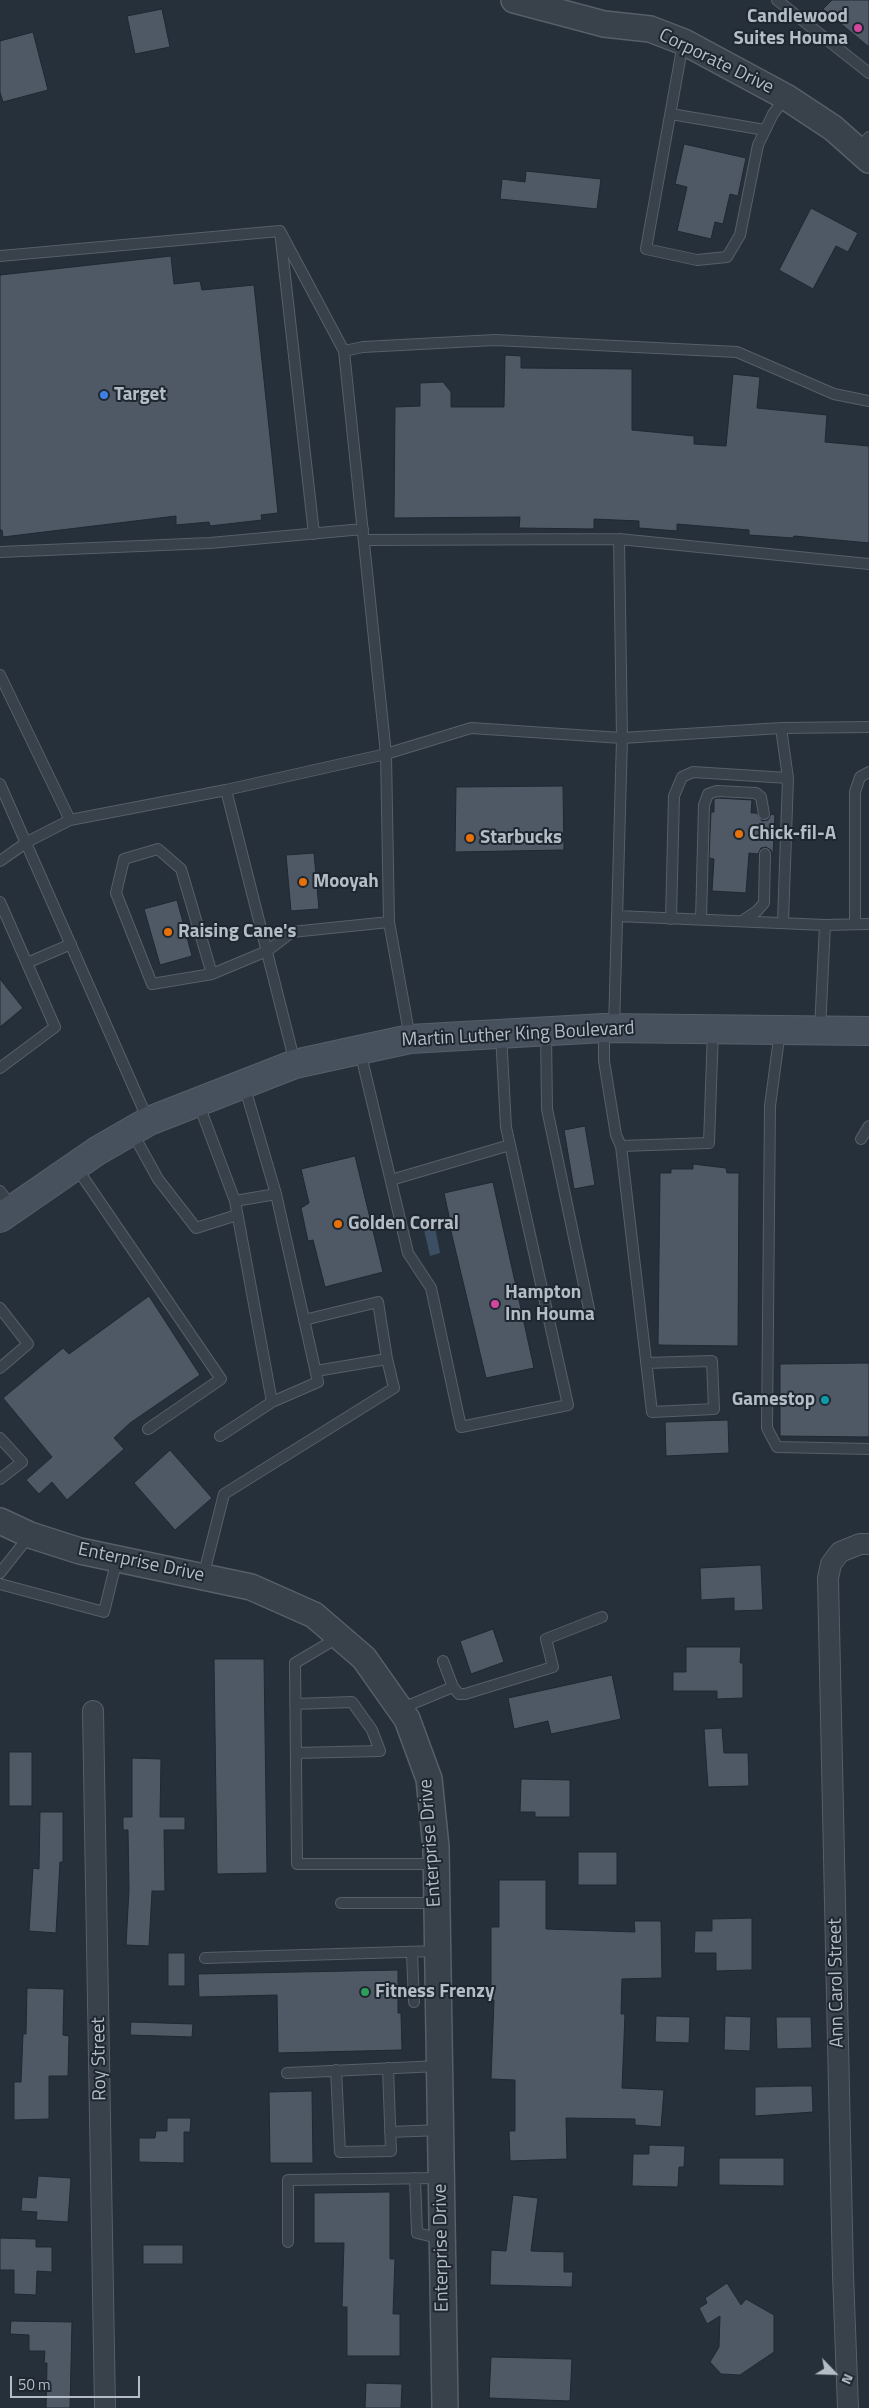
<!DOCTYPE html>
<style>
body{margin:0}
#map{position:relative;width:869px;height:2408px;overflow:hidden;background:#25303a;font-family:"Titillium Web",sans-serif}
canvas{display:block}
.north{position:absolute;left:809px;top:2348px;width:50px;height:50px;-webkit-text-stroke:4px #1e2630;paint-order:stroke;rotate:114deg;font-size:14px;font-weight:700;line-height:20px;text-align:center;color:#b4bcc6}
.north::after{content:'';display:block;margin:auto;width:18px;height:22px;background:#b4bcc6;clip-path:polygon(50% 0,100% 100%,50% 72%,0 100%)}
.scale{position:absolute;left:10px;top:2376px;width:130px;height:22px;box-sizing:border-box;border:2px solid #b4bcc6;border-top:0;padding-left:6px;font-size:15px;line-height:18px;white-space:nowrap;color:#b4bcc6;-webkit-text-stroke:4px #1e2630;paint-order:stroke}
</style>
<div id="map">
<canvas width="869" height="2408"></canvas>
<div class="north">N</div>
<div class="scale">50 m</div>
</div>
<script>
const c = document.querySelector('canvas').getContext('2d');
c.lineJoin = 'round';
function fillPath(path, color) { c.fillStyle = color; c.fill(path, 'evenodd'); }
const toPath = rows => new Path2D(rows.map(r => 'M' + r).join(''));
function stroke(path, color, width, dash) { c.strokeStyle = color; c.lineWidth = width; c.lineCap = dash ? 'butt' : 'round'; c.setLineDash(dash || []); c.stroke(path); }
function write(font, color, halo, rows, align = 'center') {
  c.font = font + ' "Titillium Web",sans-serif'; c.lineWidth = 4; c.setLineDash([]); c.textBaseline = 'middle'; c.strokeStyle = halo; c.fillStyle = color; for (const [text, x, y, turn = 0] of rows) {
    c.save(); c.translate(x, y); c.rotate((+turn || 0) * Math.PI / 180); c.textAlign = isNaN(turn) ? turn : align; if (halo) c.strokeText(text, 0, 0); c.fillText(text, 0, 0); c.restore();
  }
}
const water = toPath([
 [435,1227,440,1253,430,1256,424,1230]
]);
const building = toPath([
 [832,0,869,0,869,47,823,9,832,0],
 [162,9,170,47,135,54,127,16,162,9],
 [33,32,48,90,3,102,0,92,0,41,33,32],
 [684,144,746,158,738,196,730,194,723,224,715,222,711,239,677,231,687,187,675,184,684,144],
 [526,171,601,179,597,209,500,199,502,179,525,182,526,171],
 [811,208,858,233,848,252,836,246,813,289,779,270,811,208],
 [171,256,174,284,200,281,202,290,254,285,278,513,261,515,262,520,210,526,209,522,176,525,176,516,3,537,2,530,0,530,0,275,171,256],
 [505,355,521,356,521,368,632,369,632,430,694,436,694,444,726,446,733,374,760,377,757,408,827,415,825,442,869,446,869,543,794,536,793,538,749,535,749,530,677,524,677,531,639,528,639,521,594,519,594,529,519,528,520,517,394,518,395,407,420,406,420,383,443,382,451,392,451,407,504,407,505,355],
 [563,786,564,850,455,852,456,787,563,786],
 [718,798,752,800,751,813,757,813,762,821,768,820,771,814,775,815,773,855,771,850,766,847,761,848,758,854,749,853,746,893,712,891,714,859,709,858,711,812,714,812,714,799,718,798],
 [314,853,319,909,291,911,286,855,314,853],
 [177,900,192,956,160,965,144,909,177,900],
 [0,979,23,1008,0,1027,0,979],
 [585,1126,595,1185,574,1189,564,1130,585,1126],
 [355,1156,383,1272,325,1287,313,1240,308,1241,301,1208,309,1203,301,1169,355,1156],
 [693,1164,726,1168,727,1173,739,1173,738,1346,658,1345,660,1173,671,1173,671,1169,693,1169,693,1164],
 [493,1182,534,1368,486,1378,448,1219,449,1216,444,1193,493,1182],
 [149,1296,200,1375,130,1423,114,1438,124,1449,67,1500,52,1482,39,1494,26,1480,52,1457,3,1398,63,1348,69,1354,149,1296],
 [869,1363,869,1437,780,1436,780,1364,869,1363],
 [728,1420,729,1453,666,1456,665,1422,728,1420],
 [170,1450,212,1498,175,1530,134,1483,170,1450],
 [761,1565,763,1610,734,1611,734,1598,701,1600,700,1568,761,1565],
 [493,1629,504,1662,471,1674,460,1641,493,1629],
 [686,1647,741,1647,740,1663,743,1663,743,1698,717,1699,717,1691,673,1691,673,1672,686,1672,686,1647],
 [214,1659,264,1659,267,1873,217,1874,214,1659],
 [612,1675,621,1719,551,1734,548,1721,514,1729,508,1698,612,1675],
 [722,1728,724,1753,748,1753,749,1786,708,1787,704,1729,722,1728],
 [9,1752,32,1752,32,1806,9,1806,9,1752],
 [132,1758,161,1759,160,1817,185,1817,185,1830,164,1830,165,1891,152,1891,149,1946,126,1945,129,1890,128,1830,123,1830,123,1817,132,1817,132,1758],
 [521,1779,570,1780,570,1817,535,1817,535,1812,520,1812,521,1779],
 [40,1812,63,1812,63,1862,60,1862,56,1933,29,1931,33,1868,39,1869,40,1812],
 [578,1852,617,1852,617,1885,578,1885,578,1852],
 [499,1880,546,1880,546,1929,635,1932,634,1921,661,1921,662,1978,622,1979,621,2014,625,2014,622,2088,664,2090,661,2127,635,2125,635,2119,566,2118,567,2159,510,2161,509,2131,515,2131,515,2080,491,2079,494,2000,491,2000,491,1927,499,1927,499,1880],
 [752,1918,752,1970,716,1971,716,1953,694,1953,695,1931,712,1931,712,1919,752,1918],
 [168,1953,185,1953,185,1986,168,1986,168,1953],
 [398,1970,398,2013,401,2013,402,2050,278,2053,277,1995,199,1997,198,1974,398,1970],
 [27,1988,64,1989,63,2035,69,2036,68,2076,49,2076,49,2119,14,2120,14,2082,21,2082,23,2034,26,2034,27,1988],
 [656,2016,690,2017,689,2043,655,2042,656,2016],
 [725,2016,751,2017,750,2051,724,2050,725,2016],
 [776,2017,811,2017,812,2048,777,2049,776,2017],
 [131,2022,193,2024,192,2037,130,2035,131,2022],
 [796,2086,812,2086,813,2112,755,2116,755,2087,796,2086],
 [312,2091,313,2163,270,2163,269,2092,312,2091],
 [167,2118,191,2118,190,2132,184,2132,184,2163,139,2162,139,2138,155,2138,156,2131,167,2131,167,2118],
 [649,2145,685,2146,684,2167,679,2167,678,2187,632,2186,633,2154,649,2154,649,2145],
 [719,2158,784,2158,784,2186,719,2185,719,2158],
 [38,2176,71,2178,68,2222,36,2220,37,2212,21,2211,22,2197,36,2198,38,2176],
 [390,2192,390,2259,395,2259,393,2314,400,2314,400,2356,347,2356,347,2307,342,2307,344,2243,314,2243,314,2193,390,2192],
 [513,2195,538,2198,531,2251,564,2252,564,2272,573,2272,572,2287,490,2285,491,2250,506,2251,513,2195],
 [0,2238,36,2239,36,2247,52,2247,52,2272,37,2271,36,2295,14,2294,14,2270,0,2270,0,2238],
 [143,2245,183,2245,183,2264,143,2264,143,2245],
 [727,2283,741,2305,746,2299,774,2315,774,2352,740,2375,721,2374,710,2362,719,2347,720,2316,707,2324,699,2308,707,2303,705,2298,727,2283],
 [11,2321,72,2322,70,2408,46,2408,47,2363,44,2363,45,2351,29,2351,29,2335,10,2334,11,2321],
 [491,2357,572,2359,570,2401,489,2398,491,2357],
 [366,2383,402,2384,401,2408,365,2408,366,2383]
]);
const service = toPath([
 [777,0,869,73],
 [683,43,646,249,697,260,727,257,740,235,758,145,773,114,786,97],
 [671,114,765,130],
 [858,149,869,137],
 [0,256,280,231],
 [314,534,280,231,344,351],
 [364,540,619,539,869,564],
 [0,552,210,543,363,529],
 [0,675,70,820],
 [781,728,788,778,783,922],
 [0,784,148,1120],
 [226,790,295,1063],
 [0,861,27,842,70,820,226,790,386,754,471,728,622,738,781,728,869,727],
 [0,902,55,1027,0,1068],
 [617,916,825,925,869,924],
 [671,919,674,796,682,777,693,772,788,778],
 [701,920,704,805,708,794,717,791,756,793,761,797,764,814],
 [742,921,757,911,764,903,765,854],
 [855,924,855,792,860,777,869,772],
 [27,963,71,944],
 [212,974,181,869,158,849,124,859,116,893,152,984,212,974,267,951,292,932,389,922],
 [614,1028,622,738,619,539],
 [604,1029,604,1061,616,1135,621,1146,709,1143,713,1030],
 [820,1030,825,925],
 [780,1031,770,1106,767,1428,777,1447,869,1449],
 [546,1032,547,1109,589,1309],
 [410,1038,389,922,386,754,344,351,363,347,495,340,737,352,834,394,869,401],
 [360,1051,408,1253,431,1288,461,1427,568,1405,506,1127,501,1034],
 [198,1102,235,1201,272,1402,318,1382,276,1194,244,1085],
 [132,1132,158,1179,196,1228,237,1215],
 [861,1139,869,1126],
 [621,1146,652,1412,714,1409,712,1361,646,1363],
 [76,1167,221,1379,148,1429],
 [391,1180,510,1145],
 [0,1191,12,1207],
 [235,1201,276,1194],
 [0,1308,28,1344,0,1368],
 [304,1320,378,1302,387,1359,316,1371],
 [220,1436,272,1402],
 [0,1438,22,1462,0,1479],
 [0,1573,30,1535],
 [203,1577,224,1494,394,1388,387,1359],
 [0,1584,104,1612,117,1559],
 [339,1637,295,1663,297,1864,436,1864],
 [453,1687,459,1694,465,1694,553,1667,546,1639,602,1617],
 [295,1704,352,1702,372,1730,380,1751,296,1753],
 [400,1709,453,1687,443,1661],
 [341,1903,437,1903],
 [412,1953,414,2002],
 [205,1958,437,1951],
 [336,2070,340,2152,391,2151,388,2068],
 [287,2073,439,2066],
 [390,2132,441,2130],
 [415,2178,417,2233,442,2239],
 [288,2242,288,2180,441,2178]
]);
const minor = toPath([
 [93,1711,105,2408],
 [848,2408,843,2274,828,1578,831,1564,840,1552,860,1544,869,1544]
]);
const tertiary = toPath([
 [514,0,604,24,650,29,684,42,786,97,833,128,869,160],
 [0,1521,30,1535,80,1551,251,1587,314,1615,364,1658,407,1719,429,1779,436,1847,445,2408]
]);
const secondary = toPath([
 [0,1218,97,1151,149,1121,295,1064,359,1050,410,1039,604,1028,869,1031]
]);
const markers = [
 [858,28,5,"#d1479c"],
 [104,395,5,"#3f7fe0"],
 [739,834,5,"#e8710a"],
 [470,838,5,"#e8710a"],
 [303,882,5,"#e8710a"],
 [168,932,5,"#e8710a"],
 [338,1224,5,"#e8710a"],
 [495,1304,5,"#d1479c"],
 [825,1400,5,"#0f9aa8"],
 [365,1992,5,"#2e9e5b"]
];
const poiNames = [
 ["Candlewood",848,17,"right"],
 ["Suites Houma",848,39,"right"],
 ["Target",114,395],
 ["Chick-fil-A",749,834],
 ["Starbucks",480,838],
 ["Mooyah",313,882],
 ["Raising Cane's",178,932],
 ["Golden Corral",348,1224],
 ["Hampton",505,1293],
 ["Inn Houma",505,1315],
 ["Gamestop",815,1400,"right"],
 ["Fitness Frenzy",375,1992]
];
const streetNames = [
 ["Corporate Drive",716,62,26],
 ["Martin Luther King Boulevard",518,1035,-3],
 ["Enterprise Drive",141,1563,12],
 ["Enterprise Drive",431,1843,-94],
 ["Ann Carol Street",837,1983,-91],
 ["Roy Street",100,2059,-91],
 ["Enterprise Drive",442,2248,-91]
];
fillPath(water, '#3c4e62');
fillPath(building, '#4e5965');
stroke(building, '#202832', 1);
stroke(service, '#575f69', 12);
stroke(minor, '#575f69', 22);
stroke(tertiary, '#575f69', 28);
stroke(secondary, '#575f69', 30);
stroke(service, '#39414b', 10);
stroke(minor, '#39414b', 20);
stroke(tertiary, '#39414b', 25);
stroke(secondary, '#47515e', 28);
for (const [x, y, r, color] of markers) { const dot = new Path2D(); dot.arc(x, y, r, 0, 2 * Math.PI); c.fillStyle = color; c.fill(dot); stroke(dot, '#1e2630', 2); }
write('bold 19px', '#b4bcc6', '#1e2630', poiNames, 'left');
write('19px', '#b4bcc6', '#1e2630', streetNames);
</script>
